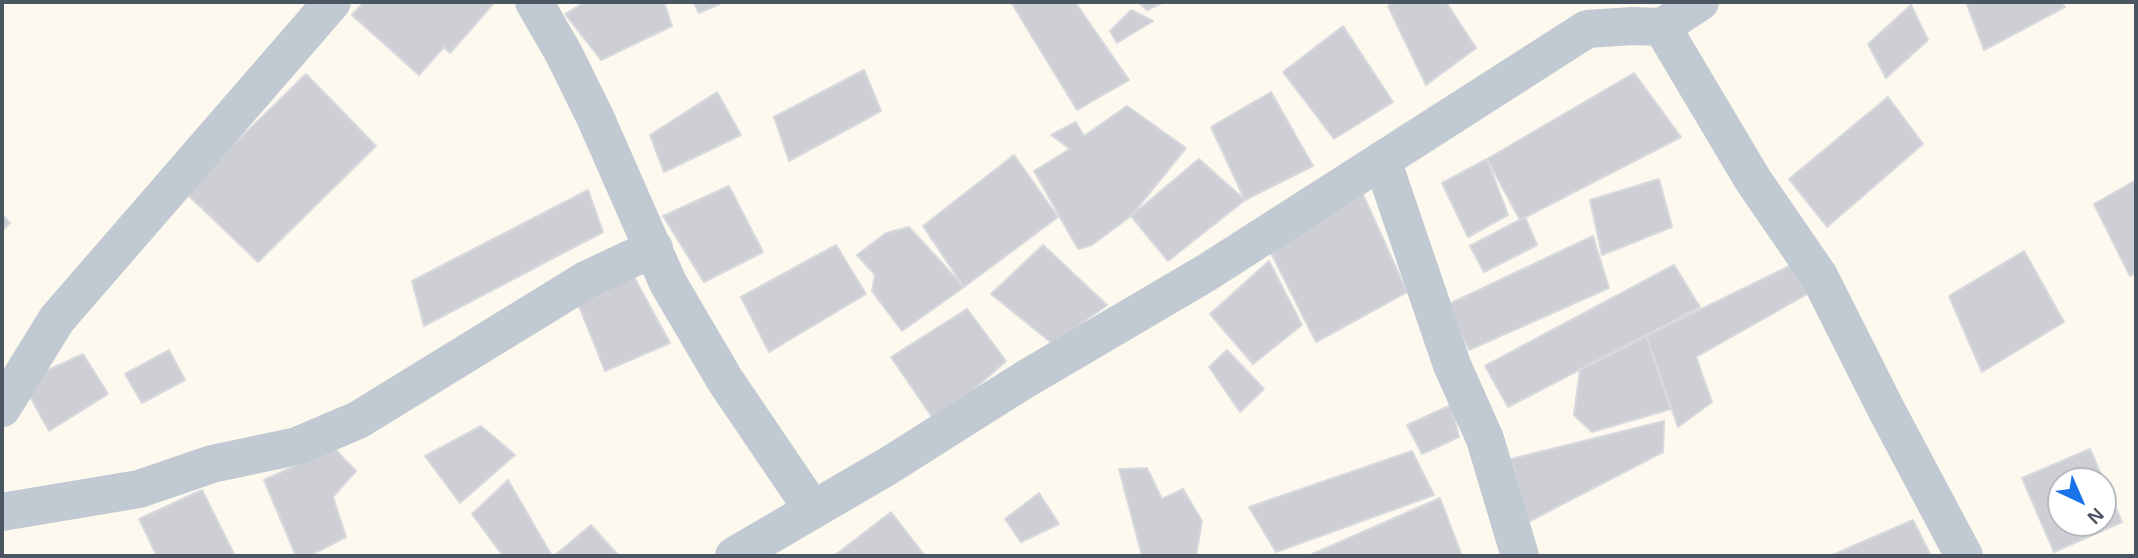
<!DOCTYPE html>
<style>
body{margin:0}
#map{position:relative;width:2138px;height:558px;overflow:hidden;background:#f5f3f3;font-family:Helvetica,sans-serif}
canvas{display:block}
.frame{position:absolute;inset:0;border:4px solid #4a5661;pointer-events:none}
.north{position:absolute;left:2047px;top:467px;width:70px;height:70px;box-sizing:border-box;background:#fff;border:2px solid #b7bbc0;border-radius:50%;rotate:136deg;font-size:19px;font-weight:700;line-height:28px;text-align:center;color:#4a5661}
.north::after{content:'';display:block;margin:auto;width:24px;height:32px;background:#1a73e8;clip-path:polygon(50% 0,100% 100%,50% 72%,0 100%)}
</style>
<div id="map">
<canvas width="2138" height="558"></canvas>
<div class="frame"></div>
<div class="north">N</div>
</div>
<script>
const c = document.querySelector('canvas').getContext('2d');
c.lineJoin = 'round';
function fillPath(path, color) { c.fillStyle = color; c.fill(path, 'evenodd'); }
const toPath = rows => new Path2D(rows.map(r => 'M' + r).join(''));
function stroke(path, color, width, dash) { c.strokeStyle = color; c.lineWidth = width; c.lineCap = dash ? 'butt' : 'round'; c.setLineDash(dash || []); c.stroke(path); }
const commercial = toPath([
 [2,2,2136,2,2136,556,2,556],
 [2061,481,2103,481,2103,523,2061,523]
]);
const building = toPath([
 [364,2,492,2,494,3,450,53,444,47,419,75,352,15,364,2],
 [585,2,664,2,672,26,601,60,565,14,585,2],
 [693,2,724,2,699,13,693,2],
 [1011,2,1075,2,1129,80,1077,110,1011,2],
 [1138,2,1164,2,1147,10,1138,2],
 [1394,2,1446,2,1476,48,1426,85,1388,6,1394,2],
 [1966,2,2060,2,2065,7,1984,50,1966,2],
 [1911,5,1928,40,1886,78,1868,44,1911,5],
 [1131,10,1153,21,1117,43,1110,31,1131,10],
 [1343,26,1393,102,1334,139,1283,72,1343,26],
 [864,70,881,111,789,161,774,117,864,70],
 [1634,73,1681,137,1520,220,1487,159,1634,73],
 [306,74,376,146,258,262,185,192,306,74],
 [717,92,741,135,664,172,650,135,717,92],
 [1271,92,1313,166,1245,200,1211,127,1271,92],
 [1888,97,1923,144,1827,227,1789,179,1888,97],
 [1127,106,1186,148,1131,216,1092,245,1078,249,1034,171,1070,149,1051,135,1076,122,1084,136,1127,106],
 [1014,155,1058,217,964,287,923,226,1014,155],
 [1199,159,1245,200,1168,261,1131,216,1199,159],
 [1487,159,1508,215,1468,237,1442,183,1487,159],
 [1659,179,1672,227,1602,255,1590,200,1659,179],
 [2136,180,2136,273,2130,276,2094,204,2136,180],
 [729,186,763,252,704,282,663,216,729,186],
 [588,190,603,232,424,326,412,281,588,190],
 [1362,192,1407,292,1316,342,1271,253,1362,192],
 [2,214,10,223,2,231,2,214],
 [1525,217,1537,245,1484,272,1470,246,1525,217],
 [909,227,964,287,902,331,872,291,875,275,857,255,886,233,909,227],
 [1593,236,1609,288,1469,350,1447,305,1593,236],
 [836,245,866,294,769,352,741,297,836,245],
 [1043,245,1107,305,1053,344,991,294,1043,245],
 [2024,251,2064,322,1982,372,1949,296,2024,251],
 [1802,260,1809,293,1696,357,1712,402,1678,427,1646,336,1802,260],
 [1269,261,1302,325,1253,364,1210,314,1269,261],
 [1674,265,1700,307,1508,407,1485,366,1674,265],
 [634,277,670,343,605,371,577,301,634,277],
 [967,309,1006,361,936,423,891,357,967,309],
 [1646,336,1671,409,1592,432,1574,415,1580,370,1646,336],
 [169,350,185,380,142,403,125,374,169,350],
 [1227,350,1264,389,1240,412,1209,367,1227,350],
 [83,354,108,394,49,431,22,382,83,354],
 [1451,405,1459,437,1422,454,1407,425,1451,405],
 [1664,421,1663,452,1528,522,1511,459,1664,421],
 [481,426,515,455,460,503,425,456,481,426],
 [334,448,356,471,333,497,346,537,309,556,296,556,264,480,334,448],
 [2090,449,2122,522,2054,552,2022,478,2090,449],
 [2061,481,2103,481,2103,523,2061,523,2061,481],
 [1412,451,1434,495,1276,552,1249,507,1412,451],
 [1147,468,1162,499,1183,489,1202,521,1196,556,1142,556,1119,469,1147,468],
 [508,480,552,556,503,556,472,514,508,480],
 [202,490,235,556,157,556,139,519,202,490],
 [1039,493,1059,524,1021,542,1005,519,1039,493],
 [1440,498,1462,556,1308,556,1440,498],
 [891,512,925,556,834,556,891,512],
 [1913,520,1931,556,1830,556,1913,520],
 [591,525,618,555,554,556,591,525]
]);
const street = toPath([
 [534,2,564,54,595,117,668,283,725,380,813,510],
 [1662,27,1753,180,1819,276,1887,411,1964,556],
 [1382,160,1452,365,1485,439,1520,556],
 [2,408,57,319,332,2],
 [2,512,139,489,212,464,297,446,358,420,586,280,654,248],
 [734,556,888,466,1024,380,1206,273,1587,29,1633,26,1662,27,1700,2]
]);
fillPath(commercial, '#fdf9ef');
fillPath(building, '#cdcfd5');
stroke(building, '#d7d9de', 2);
stroke(street, '#c1cad2', 38);
</script>
